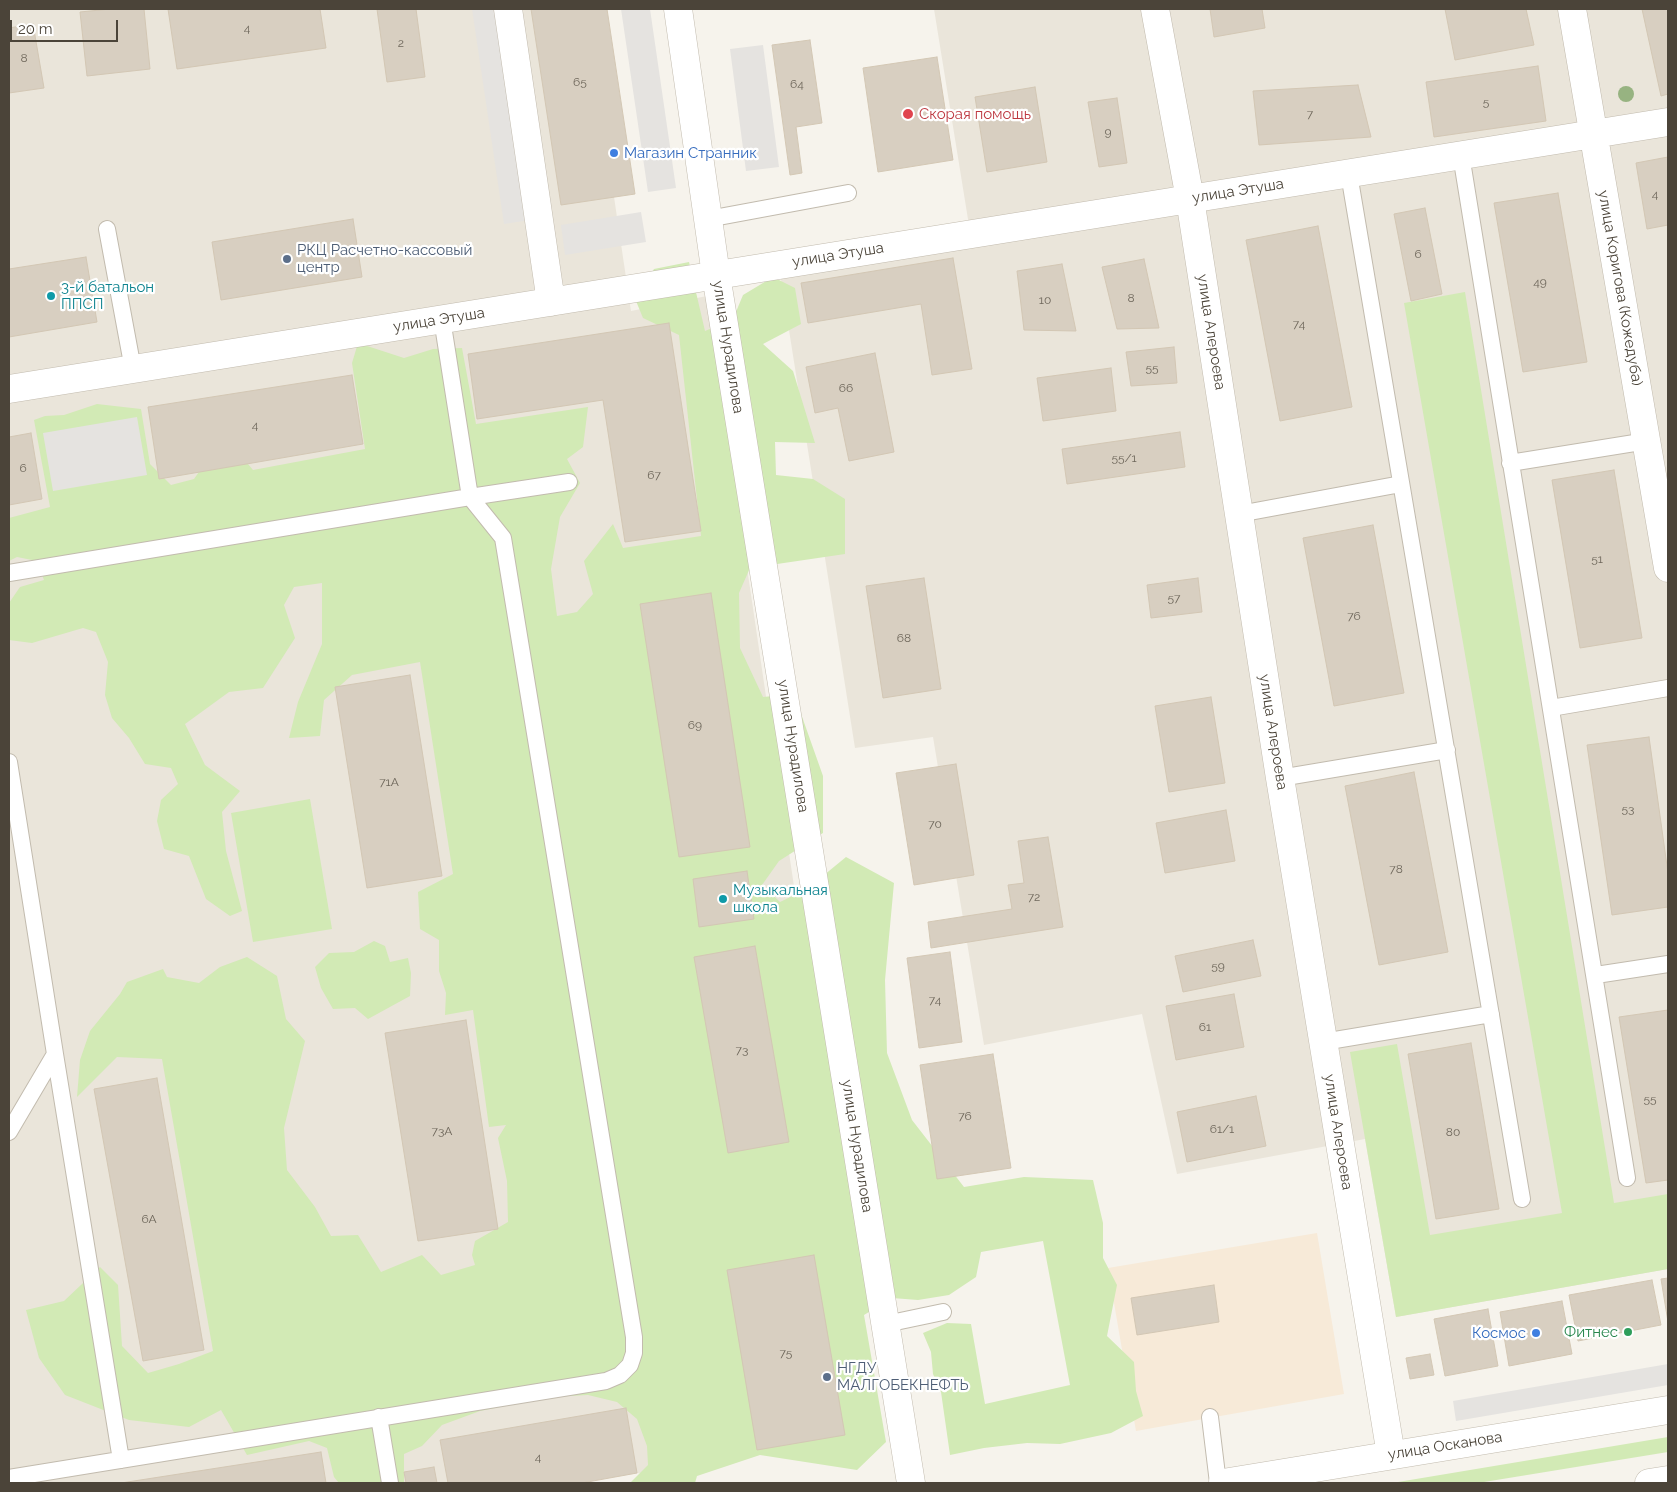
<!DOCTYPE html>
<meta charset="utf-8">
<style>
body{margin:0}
#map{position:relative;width:1677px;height:1492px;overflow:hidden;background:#f6f3ec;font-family:Raleway,sans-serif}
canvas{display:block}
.frame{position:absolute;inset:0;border:10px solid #4b4439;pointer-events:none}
.scale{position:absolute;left:10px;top:20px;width:108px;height:22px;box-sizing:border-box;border:2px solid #4b4439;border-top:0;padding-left:6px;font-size:15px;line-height:18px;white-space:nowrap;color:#4b4439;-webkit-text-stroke:4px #fff;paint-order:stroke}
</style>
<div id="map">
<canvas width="1677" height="1492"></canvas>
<div class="frame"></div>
<div class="scale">20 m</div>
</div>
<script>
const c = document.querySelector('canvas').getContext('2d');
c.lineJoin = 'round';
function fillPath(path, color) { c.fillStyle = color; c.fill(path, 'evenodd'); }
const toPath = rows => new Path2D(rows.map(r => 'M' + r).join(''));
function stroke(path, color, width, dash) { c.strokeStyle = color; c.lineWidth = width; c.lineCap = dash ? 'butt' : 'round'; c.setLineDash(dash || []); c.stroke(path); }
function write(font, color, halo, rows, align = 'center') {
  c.font = font + ' Raleway,sans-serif'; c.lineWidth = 4.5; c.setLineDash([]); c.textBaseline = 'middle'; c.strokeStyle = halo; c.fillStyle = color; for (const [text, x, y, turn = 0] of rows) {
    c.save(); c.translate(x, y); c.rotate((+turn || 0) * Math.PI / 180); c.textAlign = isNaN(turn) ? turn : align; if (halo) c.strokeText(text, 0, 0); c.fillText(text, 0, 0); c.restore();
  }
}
const residential = toPath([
 [9,9,586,9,631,311,707,296,843,1219,672,1468,576,1483,9,1483],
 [934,9,1668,9,1668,1269,1396,1317,1365,1139,1177,1174,1142,1014,984,1045,933,737,855,748,780,273,972,244]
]);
const commercial = toPath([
 [1317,1233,1344,1394,1136,1431,1108,1268]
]);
const green = toPath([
 [689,262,705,331,733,319,743,295,773,277,795,288,801,324,763,344,793,371,815,443,775,442,776,475,813,479,845,499,845,554,750,568,739,593,740,648,763,697,794,694,823,776,823,833,779,861,762,885,780,902,807,889,846,857,894,883,885,980,887,1053,912,1120,964,1187,1024,1177,1093,1180,1103,1223,1103,1258,1117,1285,1107,1336,1134,1362,1136,1391,1143,1416,1111,1433,1060,1444,1027,1443,984,1448,950,1455,941,1392,933,1374,931,1352,923,1333,947,1323,971,1324,985,1404,1070,1385,1043,1241,981,1252,976,1277,949,1295,918,1300,892,1298,864,1315,886,1442,857,1470,760,1455,697,1476,695,1483,630,1483,648,1465,647,1446,637,1419,617,1402,588,1395,550,1397,480,1411,442,1425,422,1446,404,1454,404,1483,339,1483,334,1477,327,1448,309,1441,247,1455,221,1410,189,1427,129,1420,65,1395,39,1358,26,1310,64,1301,100,1267,118,1285,122,1346,148,1373,179,1364,213,1351,162,1059,117,1057,77,1097,80,1060,90,1031,120,994,127,982,163,969,167,977,199,983,220,967,247,957,277,976,286,1019,305,1041,284,1128,287,1170,315,1207,331,1236,358,1235,381,1272,422,1255,441,1275,475,1265,472,1255,475,1241,508,1222,507,1181,498,1138,506,1125,489,1127,473,1010,445,1015,446,993,439,971,439,940,420,929,418,892,453,874,420,662,352,675,324,700,320,736,289,738,298,702,322,644,322,583,294,587,284,605,295,638,263,688,229,692,185,724,205,765,240,791,222,812,226,851,242,911,230,916,206,899,189,856,164,849,157,821,161,800,178,784,171,768,145,764,129,738,112,718,105,695,108,662,96,632,83,628,32,643,9,640,9,603,20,587,44,580,37,561,17,557,9,561,9,518,50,507,34,420,45,416,64,415,97,404,141,409,150,464,171,485,194,479,215,449,232,445,253,470,365,449,352,363,358,343,404,358,433,349,462,348,476,424,588,407,583,447,567,459,580,483,560,517,551,569,557,616,577,612,593,594,584,561,613,524,623,548,701,536,679,335,643,318,636,301,654,269],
 [1465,292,1614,1203,1668,1194,1668,1269,1396,1317,1350,1052,1397,1044,1430,1235,1562,1213,1404,303],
 [310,799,332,929,253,942,231,813],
 [374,941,385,946,390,962,408,958,411,973,410,996,368,1019,355,1008,333,1009,321,988,315,967,329,953,354,952],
 [1668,1437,1668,1452,1478,1483,1392,1483]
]);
const parking = toPath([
 [472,9,498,9,530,220,504,224],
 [621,9,650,9,676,188,648,192],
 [763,45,779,167,746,171,730,49],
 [641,212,646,242,565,255,561,225],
 [137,417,147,475,53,491,43,433],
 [1668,1364,1668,1385,1456,1421,1453,1401]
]);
const building = toPath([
 [110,9,144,9,150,69,87,76,80,12,110,9],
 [168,9,320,9,326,48,177,69,168,9],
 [377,9,416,9,425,77,387,82,377,9],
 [531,9,607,9,635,194,561,205,531,9],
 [1210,9,1262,9,1265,28,1214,37,1210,9],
 [1445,9,1526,9,1534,45,1455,60,1445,9],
 [1642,9,1668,9,1668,94,1661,96,1642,9],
 [33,24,44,88,9,93,9,28,33,24],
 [810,40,822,123,796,127,802,173,790,175,772,45,810,40],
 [937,57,953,160,878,172,863,68,937,57],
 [1538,66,1546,121,1434,137,1426,82,1538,66],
 [1358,85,1371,137,1259,145,1253,91,1358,85],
 [1035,87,1047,162,987,172,975,97,1035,87],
 [1117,98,1127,163,1099,167,1088,102,1117,98],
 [1668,157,1668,225,1647,229,1636,163,1668,157],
 [1558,193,1587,362,1523,372,1494,203,1558,193],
 [1425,208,1442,294,1411,301,1394,214,1425,208],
 [353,219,362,277,221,300,212,242,353,219],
 [1318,226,1352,407,1280,421,1246,240,1318,226],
 [86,257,97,322,9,337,9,269,86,257],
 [953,258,972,369,932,375,921,304,808,323,801,283,953,258],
 [1144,259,1159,328,1117,329,1102,267,1144,259],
 [1062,264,1076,331,1024,330,1017,271,1062,264],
 [669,323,701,531,625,542,603,400,477,419,468,354,669,323],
 [1174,347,1177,383,1131,386,1126,352,1174,347],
 [875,353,894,452,849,461,838,408,815,413,806,367,875,353],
 [1111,368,1116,411,1043,421,1037,378,1111,368],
 [352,375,363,444,159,479,148,407,352,375],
 [1180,432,1185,467,1067,484,1062,449,1180,432],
 [31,433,42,499,9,505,9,437,31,433],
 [1614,470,1642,638,1580,648,1552,480,1614,470],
 [1373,525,1404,693,1334,706,1303,538,1373,525],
 [924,578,941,689,883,698,866,586,924,578],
 [1198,578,1202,612,1151,618,1147,585,1198,578],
 [711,593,750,847,679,857,640,604,711,593],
 [410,675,442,876,367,888,335,687,410,675],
 [1211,697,1225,783,1169,792,1155,706,1211,697],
 [1649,737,1668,873,1668,907,1612,915,1587,745,1649,737],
 [956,764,974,875,914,885,896,773,956,764],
 [1414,772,1448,952,1379,965,1345,786,1414,772],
 [1226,810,1235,861,1165,873,1156,823,1226,810],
 [1048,837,1063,927,931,948,928,922,1012,909,1008,885,1024,883,1018,841,1048,837],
 [747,871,754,919,699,927,693,879,747,871],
 [1253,940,1261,976,1183,992,1175,956,1253,940],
 [755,946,789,1142,728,1153,694,957,755,946],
 [950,952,962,1042,919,1048,907,958,950,952],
 [1234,994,1244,1047,1176,1060,1166,1006,1234,994],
 [1668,1010,1668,1180,1646,1183,1619,1017,1668,1010],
 [466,1020,498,1229,418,1241,385,1033,466,1020],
 [1471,1043,1499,1209,1436,1219,1408,1054,1471,1043],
 [993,1054,1011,1168,937,1179,920,1065,993,1054],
 [157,1078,204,1350,143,1361,94,1089,157,1078],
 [1256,1096,1266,1146,1187,1162,1177,1112,1256,1096],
 [814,1255,845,1435,757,1450,727,1270,814,1255],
 [1668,1278,1668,1322,1661,1279,1668,1278],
 [1652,1280,1661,1325,1578,1341,1569,1295,1652,1280],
 [1214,1285,1219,1322,1137,1335,1131,1298,1214,1285],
 [1562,1301,1572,1354,1509,1366,1500,1312,1562,1301],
 [1488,1309,1498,1366,1445,1376,1434,1319,1488,1309],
 [1430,1354,1434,1375,1410,1379,1406,1358,1430,1354],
 [626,1408,637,1473,582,1483,448,1483,440,1440,626,1408],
 [321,1452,326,1483,121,1483,321,1452],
 [434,1467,437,1483,406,1483,404,1472,434,1467]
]);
const service = toPath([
 [1461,155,1627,1178],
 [1349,174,1522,1199],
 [708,219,848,193],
 [107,229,133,369],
 [1510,463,1647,441],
 [470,497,569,482],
 [1239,514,1401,484],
 [9,573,470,497,442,319],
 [1551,708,1668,688],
 [9,762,55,1054,9,1132],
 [1280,778,1447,750],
 [1596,975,1668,964],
 [1323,1042,1491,1014],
 [55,1054,121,1460],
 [886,1324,943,1312],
 [379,1417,390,1483],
 [1210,1417,1218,1483],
 [9,1478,606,1381,620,1375,630,1365,634,1353,634,1337,503,538,470,497]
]);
const minor = toPath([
 [508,9,551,302],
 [1155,9,1190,199,1280,778,1391,1455],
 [1572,9,1668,568],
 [9,389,1668,122]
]);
const tertiary = toPath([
 [678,9,716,275,911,1483],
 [1223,1483,1668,1410],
 [1649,1483,1668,1480]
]);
const trees = [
 [1626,94]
];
const markers = [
 [908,114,6,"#e0444e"],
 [614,153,5,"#3f7fe0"],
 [287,259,5,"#5c6f8a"],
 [51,296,5,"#0f9aa8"],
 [723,899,5,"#0f9aa8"],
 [1628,1332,5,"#2e9e5b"],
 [1536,1333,5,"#3f7fe0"],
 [827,1377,5,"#5c6f8a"]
];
const numberNames = [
 ["4",247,28],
 ["2",401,43],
 ["8",24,58],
 ["65",580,82],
 ["64",797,84],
 ["5",1486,102],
 ["7",1310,114],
 ["9",1108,132],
 ["4",1655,194],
 ["6",1418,254],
 ["49",1540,282],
 ["8",1131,298],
 ["10",1045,300],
 ["74",1299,324],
 ["55",1152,368],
 ["66",846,388],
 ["4",255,425],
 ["55/1",1124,458],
 ["6",23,468],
 ["67",654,475],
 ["51",1597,559],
 ["57",1174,598],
 ["76",1354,616],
 ["68",904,638],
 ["69",695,725],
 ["71А",389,782],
 ["53",1628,809],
 ["70",935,824],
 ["78",1396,869],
 ["72",1034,897],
 ["59",1218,966],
 ["74",935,1000],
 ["61",1205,1027],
 ["73",742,1050],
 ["55",1650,1099],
 ["76",965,1116],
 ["61/1",1222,1129],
 ["73А",442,1131],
 ["80",1453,1132],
 ["6А",149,1219],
 ["75",786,1353],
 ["4",538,1457]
];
const healthNames = [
 ["Скорая помощь",919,114]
];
const shopNames = [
 ["Магазин Странник",624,153],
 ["Космос",1526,1333,"right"]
];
const streetNames = [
 ["улица Этуша",1238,191,-9],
 ["улица Этуша",838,255,-9],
 ["улица Коригова (Кожедуба)",1620,288,80],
 ["улица Этуша",439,320,-9],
 ["улица Алероева",1211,332,81],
 ["улица Нурадилова",728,347,81],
 ["улица Алероева",1273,732,81],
 ["улица Нурадилова",793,746,81],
 ["улица Алероева",1338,1132,81],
 ["улица Нурадилова",857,1146,81],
 ["улица Осканова",1445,1446,-9]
];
const serviceNames = [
 ["РКЦ Расчетно-кассовый",297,250],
 ["центр",297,267],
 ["НГДУ",837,1368],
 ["МАЛГОБЕКНЕФТЬ",837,1385]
];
const cultureNames = [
 ["3-й батальон",61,287],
 ["ППСП",61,304],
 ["Музыкальная",733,890],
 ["школа",733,907]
];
const leisureNames = [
 ["Фитнес",1618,1332]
];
fillPath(residential, '#eae5da');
fillPath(commercial, '#f7ead8');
fillPath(green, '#d2eab5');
fillPath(parking, '#e5e3e0');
fillPath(building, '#d8cfc1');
stroke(building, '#d3c7b4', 1);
stroke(service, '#c2bbae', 18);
stroke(minor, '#c2bbae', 29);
stroke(tertiary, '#c2bbae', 29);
stroke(service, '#fff', 16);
stroke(minor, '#fff', 28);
stroke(tertiary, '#fff', 28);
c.fillStyle = '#97b381';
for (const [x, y] of trees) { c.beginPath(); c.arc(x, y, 8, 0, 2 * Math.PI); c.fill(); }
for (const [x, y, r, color] of markers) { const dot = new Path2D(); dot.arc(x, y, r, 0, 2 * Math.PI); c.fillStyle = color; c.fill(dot); stroke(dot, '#fff', 2); }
write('12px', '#6e675b', null, numberNames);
write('15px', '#be3a42', '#fff', healthNames, 'left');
write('15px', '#366cbe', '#fff', shopNames, 'left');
write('15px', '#4b4439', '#fff', streetNames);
write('15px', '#4e5e75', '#fff', serviceNames, 'left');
write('15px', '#0d838f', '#fff', cultureNames, 'left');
write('15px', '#27864d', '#fff', leisureNames, 'right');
</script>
